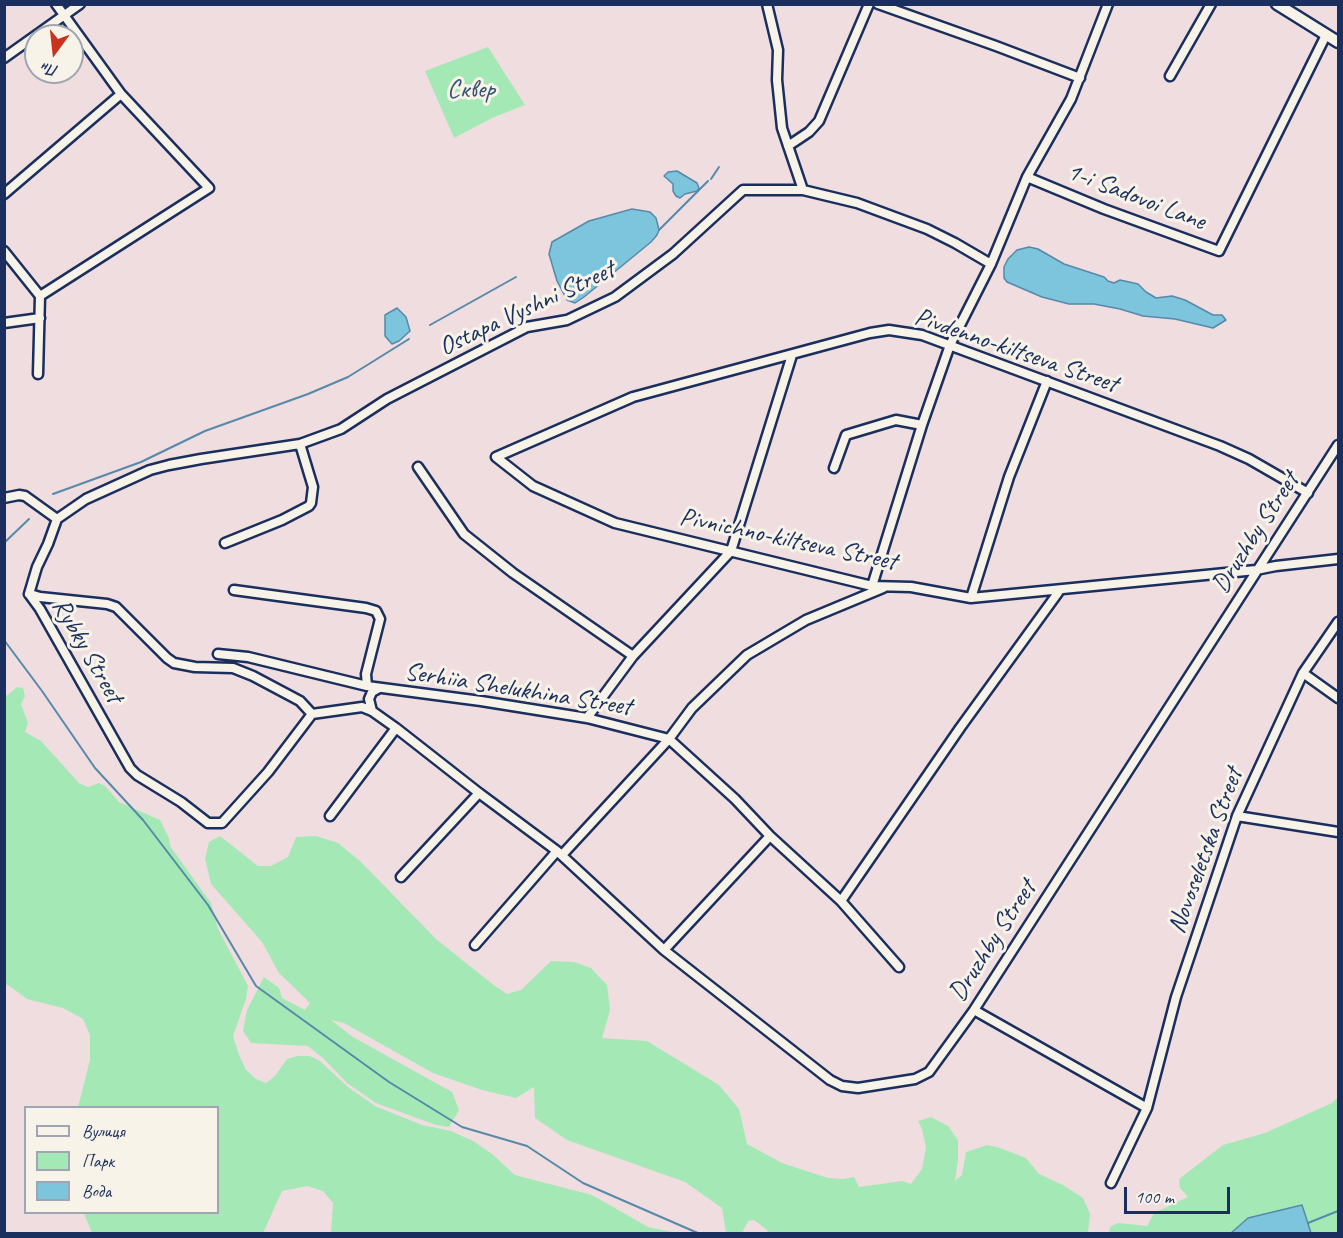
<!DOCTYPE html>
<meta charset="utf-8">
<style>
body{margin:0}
#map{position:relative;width:1343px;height:1238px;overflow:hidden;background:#efdddf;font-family:Caveat,sans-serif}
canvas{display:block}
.frame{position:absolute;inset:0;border:6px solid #1b2f5e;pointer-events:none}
.legend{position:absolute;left:24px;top:1106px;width:195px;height:108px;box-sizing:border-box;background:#f7f3e8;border:2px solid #9fa5b1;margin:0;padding:8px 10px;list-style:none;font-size:18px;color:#1b2f5e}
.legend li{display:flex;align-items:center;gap:12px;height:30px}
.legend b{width:30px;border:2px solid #9fa5b1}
.north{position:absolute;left:24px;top:24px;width:60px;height:60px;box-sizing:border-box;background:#f7f3e8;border:2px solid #9fa5b1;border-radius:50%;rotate:195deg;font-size:16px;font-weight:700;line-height:24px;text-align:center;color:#1b2f5e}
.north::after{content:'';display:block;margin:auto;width:21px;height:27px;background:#c8321e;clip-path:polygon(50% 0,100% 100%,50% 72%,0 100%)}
.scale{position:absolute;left:1124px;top:1187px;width:106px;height:27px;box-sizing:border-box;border:3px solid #1b2f5e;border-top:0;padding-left:8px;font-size:18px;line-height:21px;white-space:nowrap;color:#1b2f5e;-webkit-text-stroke:4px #f7f3e8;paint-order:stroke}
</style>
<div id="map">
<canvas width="1343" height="1238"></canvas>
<div class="frame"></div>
<ul class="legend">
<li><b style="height:8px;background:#f7f3e8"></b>Вулиця</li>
<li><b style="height:16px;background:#a4e9b5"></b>Парк</li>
<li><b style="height:16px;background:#7dc5dd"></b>Вода</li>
</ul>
<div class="north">Пн</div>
<div class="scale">100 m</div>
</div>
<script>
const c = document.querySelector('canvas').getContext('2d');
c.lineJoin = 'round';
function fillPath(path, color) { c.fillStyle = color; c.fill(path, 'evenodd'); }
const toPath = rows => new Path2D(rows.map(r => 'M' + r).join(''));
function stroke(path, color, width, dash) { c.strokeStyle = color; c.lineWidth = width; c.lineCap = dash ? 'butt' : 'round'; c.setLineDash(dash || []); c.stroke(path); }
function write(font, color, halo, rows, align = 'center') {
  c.font = font + ' Caveat,sans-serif'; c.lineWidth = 6; c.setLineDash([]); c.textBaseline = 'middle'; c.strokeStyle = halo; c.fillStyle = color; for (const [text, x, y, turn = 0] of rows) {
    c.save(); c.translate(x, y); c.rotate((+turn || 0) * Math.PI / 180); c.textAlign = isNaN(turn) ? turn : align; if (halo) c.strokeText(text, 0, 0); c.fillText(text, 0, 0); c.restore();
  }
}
const green = toPath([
 [488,47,525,105,492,118,454,138,425,71],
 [17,687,23,688,25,696,21,704,28,723,25,732,41,741,79,783,88,787,99,783,105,786,119,802,160,820,169,838,170,846,211,903,218,929,248,986,246,999,233,1036,239,1055,246,1070,256,1079,266,1083,275,1076,287,1059,297,1056,310,1056,320,1061,348,1087,375,1106,422,1125,451,1131,473,1141,492,1154,515,1175,592,1195,648,1227,677,1233,331,1233,333,1203,323,1191,307,1186,282,1191,263,1233,92,1233,84,1213,218,1212,218,1108,78,1107,90,1060,90,1035,83,1019,63,1008,27,999,5,983,4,698],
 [220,836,258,866,271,866,288,857,296,837,316,836,338,843,361,862,436,939,495,986,507,994,521,990,551,961,574,962,591,968,607,985,610,1010,602,1038,647,1041,719,1085,739,1109,747,1144,782,1163,828,1178,843,1179,854,1177,859,1187,902,1181,911,1184,922,1169,926,1147,922,1129,918,1121,931,1117,948,1126,958,1140,958,1160,955,1181,962,1175,966,1152,987,1145,1000,1148,1026,1158,1039,1174,1063,1185,1083,1198,1090,1214,1088,1233,769,1234,766,1229,754,1220,748,1221,742,1233,726,1233,722,1208,685,1182,567,1140,535,1118,534,1087,516,1098,482,1090,433,1073,344,1023,331,1020,353,1037,452,1092,459,1110,449,1127,436,1125,376,1103,347,1083,324,1059,308,1046,251,1043,243,1031,247,1010,264,977,279,988,282,998,305,1010,310,1003,279,973,262,942,211,884,205,859,209,842],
 [1338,1097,1338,1233,1311,1233,1302,1205,1248,1218,1231,1233,1109,1234,1110,1227,1118,1223,1147,1226,1154,1213,1188,1197,1180,1188,1179,1179,1223,1145,1265,1133,1332,1103]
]);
const water = toPath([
 [677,171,697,183,699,188,697,191,685,194,680,198,676,196,673,191,673,184,664,176,668,172,677,171],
 [632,209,650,212,656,218,659,230,657,235,651,242,584,297,575,303,567,300,557,281,549,254,552,242,589,221,632,209],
 [1029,247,1038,249,1064,264,1104,277,1108,281,1114,283,1120,280,1138,284,1146,292,1156,298,1172,296,1185,300,1213,315,1222,315,1226,320,1213,328,1175,319,1143,316,1120,309,1094,304,1069,304,1042,297,1007,282,1004,278,1004,267,1008,259,1017,250,1029,247],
 [397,308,406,317,410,331,399,341,392,344,385,336,385,315,397,308],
 [1302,1205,1311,1233,1231,1233,1248,1218,1302,1205]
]);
const stream = toPath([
 [711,179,719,167],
 [659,230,708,181],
 [430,325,516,277],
 [53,494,141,462,205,431,308,394,348,377,409,339],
 [4,543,29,519],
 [4,640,42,691,95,768,143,820,208,905,256,986,389,1082,462,1127,527,1146,583,1183,700,1234],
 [1308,1223,1338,1211]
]);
const minor = toPath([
 [767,4,778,50,777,80,782,128,803,190],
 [878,4,996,46,1080,78],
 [4,58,80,4],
 [1170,76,1211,4],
 [788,146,809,132,819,121,869,4],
 [1027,177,1104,209,1219,251,1326,35],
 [4,194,121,94],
 [4,251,40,296,38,374],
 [40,296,209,188,121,94,56,4],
 [4,323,40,318],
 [300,444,341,429,387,399,527,327,567,320,615,297,673,254,743,190,803,190,857,203,927,229,955,243,991,264],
 [418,467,464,534,513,573,633,656],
 [834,468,846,435,896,420,922,425],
 [1308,493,1249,459,1220,446,922,335,889,330,870,333,633,397,496,457,533,486,615,523,872,586,911,587,971,598,1256,570,1276,566,1338,559],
 [4,498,19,495,25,496,57,519],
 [872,586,922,425,950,345,991,264,1027,177,1071,99,1108,4],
 [234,590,366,608,376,611,380,619,366,674,367,686],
 [29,594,40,609,130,768,137,775,181,802,208,823,222,823,268,772,312,714,362,707,372,711,396,728,330,816],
 [29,594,37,567,48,544,57,519,86,499,150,470,169,465,201,459,300,444,313,487,311,503,309,506,282,520,225,543],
 [30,594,40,597,107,604,116,607,167,658,174,663,195,667,233,668,253,676,300,701,312,714],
 [971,598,1009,477,1047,381],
 [218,654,248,657,367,686,481,701,587,718,669,739,735,799,770,836,841,901,899,967],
 [1303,673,1338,698],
 [372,711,369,699,372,692,379,688],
 [587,718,633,656,731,551,792,355],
 [396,728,479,793,401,877],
 [1237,816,1338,832],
 [557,851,664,950,830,1080,842,1086,858,1088,915,1079,929,1072,974,1010,1338,445],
 [562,855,669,739,692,708,747,655,806,620,883,588],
 [841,901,960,728,1060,590],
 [475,945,557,851,479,793],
 [664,950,770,836],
 [974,1010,1147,1108],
 [1111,1183,1147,1108,1176,997,1237,816,1303,673,1338,622]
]);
const major = toPath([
 [1277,4,1338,42]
]);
const parkNames = [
 ["Сквер",471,90]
];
const streetNames = [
 ["1-i Sadovoi Lane",1136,197,21],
 ["Ostapa Vyshni Street",527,309,-25],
 ["Pivdenno-kiltseva Street",1016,351,19],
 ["Druzhby Street",1256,533,-57],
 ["Pivnichno-kiltseva Street",788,540,12],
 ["Rybky Street",87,651,60],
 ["Serhiia Shelukhina Street",518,690,9],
 ["Novoseletska Street",1206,851,-70],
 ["Druzhby Street",993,941,-57]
];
fillPath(green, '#a4e9b5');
fillPath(water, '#7dc5dd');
stroke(water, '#5689aa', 1.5);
stroke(stream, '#5689aa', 2);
stroke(minor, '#1b2f5e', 13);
stroke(major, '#1b2f5e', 15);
stroke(minor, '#f7f3e8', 8);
stroke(major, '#f7f3e8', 10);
write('26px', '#36546f', '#f7f3e8', parkNames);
write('26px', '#1b2f5e', '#f7f3e8', streetNames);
</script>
